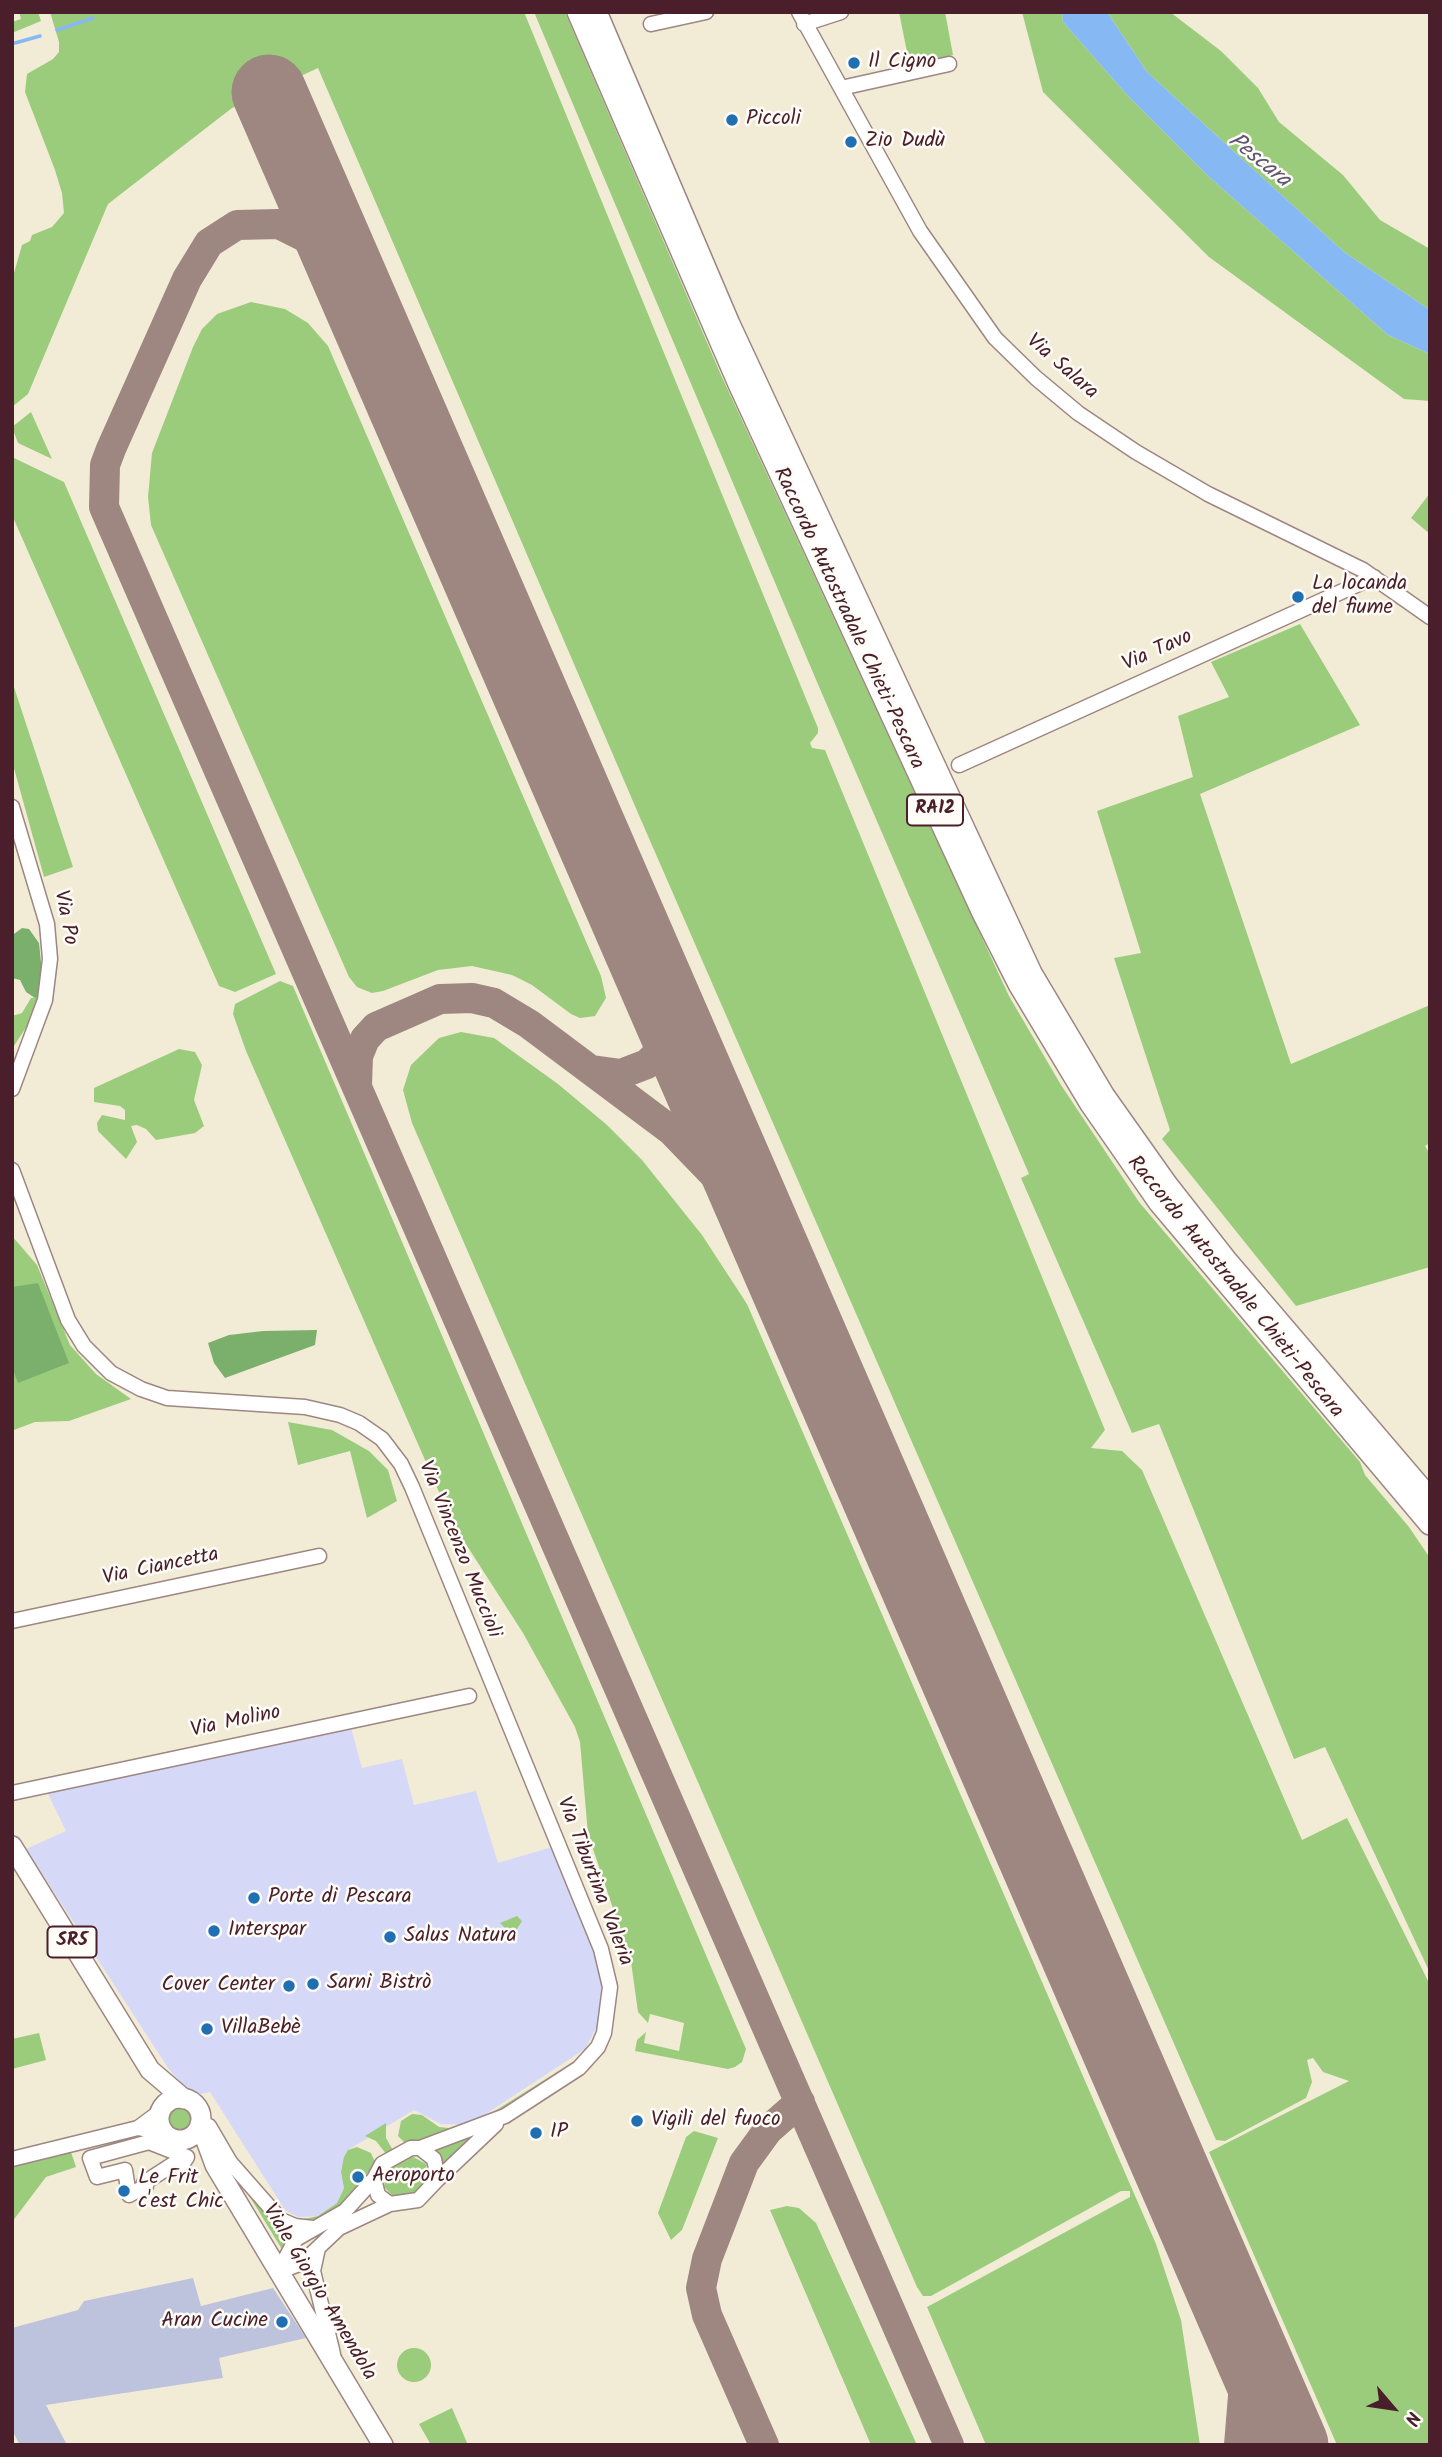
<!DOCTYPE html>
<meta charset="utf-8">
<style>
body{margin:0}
#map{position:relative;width:1442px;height:2457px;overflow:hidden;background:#f2ecd7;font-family:Kalam,sans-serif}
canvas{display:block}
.frame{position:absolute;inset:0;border:14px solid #4a1f2b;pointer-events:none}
.north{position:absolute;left:1358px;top:2373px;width:70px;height:70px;-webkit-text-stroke:5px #fdfcf7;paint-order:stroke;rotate:119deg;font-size:19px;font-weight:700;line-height:28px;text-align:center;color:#4a1f2b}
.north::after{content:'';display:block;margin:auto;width:24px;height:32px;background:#4a1f2b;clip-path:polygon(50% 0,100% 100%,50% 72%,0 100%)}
</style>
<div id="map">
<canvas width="1442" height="2457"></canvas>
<div class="frame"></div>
<div class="north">N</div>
</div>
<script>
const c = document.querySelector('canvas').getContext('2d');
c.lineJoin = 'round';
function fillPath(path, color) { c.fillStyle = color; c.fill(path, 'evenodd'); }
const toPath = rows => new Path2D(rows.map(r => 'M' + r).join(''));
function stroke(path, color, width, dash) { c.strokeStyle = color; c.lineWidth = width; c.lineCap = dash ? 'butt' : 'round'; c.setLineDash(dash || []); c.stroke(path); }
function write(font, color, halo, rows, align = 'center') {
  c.font = font + ' Kalam,sans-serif'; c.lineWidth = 5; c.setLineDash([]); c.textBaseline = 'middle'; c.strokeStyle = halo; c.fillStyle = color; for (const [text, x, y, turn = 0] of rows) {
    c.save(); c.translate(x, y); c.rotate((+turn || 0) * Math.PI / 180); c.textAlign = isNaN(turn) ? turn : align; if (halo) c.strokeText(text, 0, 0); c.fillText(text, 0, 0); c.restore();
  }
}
const built = toPath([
 [350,1724,362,1768,402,1759,414,1805,476,1791,498,1863,552,1847,602,1969,600,2021,585,2049,469,2125,441,2124,414,2110,348,2150,341,2172,344,2188,337,2203,318,2216,298,2217,285,2210,210,2092,196,2095,188,2092,168,2068,26,1849,66,1831,47,1792]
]);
const industrial = toPath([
 [193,2278,201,2306,273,2288,306,2338,219,2358,223,2378,46,2405,67,2445,20,2445,12,2430,12,2328,78,2310,84,2301]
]);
const green = toPath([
 [19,12,38,12,41,21,12,33,12,22,21,19],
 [50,12,524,12,818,728,818,733,810,743,812,748,825,750,1105,1430,1091,1448,1122,1451,1142,1470,1302,1840,1347,1818,1430,1985,1430,2445,1337,2445,1209,2152,1349,2081,1323,2072,1313,2058,1307,2060,1312,2082,1306,2098,1225,2141,1216,2140,641,820,318,68,232,108,108,204,28,394,12,407,12,280,22,245,30,241,32,235,52,227,64,213,62,193,55,170,25,92,27,74,53,59,59,52,59,42],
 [534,12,565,12,721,375,1009,996,1061,1085,1139,1202,1360,1462,1365,1475,1409,1527,1430,1558,1430,1973,1325,1747,1294,1759,1159,1424,1132,1433,1021,1178,1029,1174,817,682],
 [899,12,945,12,953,55,910,67],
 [1022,12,1062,12,1063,22,1128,96,1208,176,1388,335,1430,354,1430,401,1404,399,1209,257,1043,92],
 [1107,12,1170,12,1221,51,1258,88,1279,122,1343,175,1380,220,1430,249,1430,310,1344,252,1147,72],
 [251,302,285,309,308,323,328,346,601,976,606,998,595,1016,580,1018,571,1014,532,985,512,975,472,966,438,970,383,991,372,993,357,987,349,977,151,525,148,497,152,453,193,347,202,329,217,314],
 [31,412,52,459,18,443,12,427],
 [12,457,64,482,276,974,235,992,219,986,12,515],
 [1430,493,1430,534,1411,518],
 [1300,624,1360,725,1200,794,1291,1064,1430,1005,1430,1143,1425,1146,1430,1154,1430,1267,1296,1306,1162,1139,1170,1130,1114,958,1141,953,1097,811,1193,777,1178,716,1229,697,1211,662],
 [12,681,73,867,44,877,12,761],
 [280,981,293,986,746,2049,742,2062,735,2067,728,2069,635,2051,637,2040,646,2032,644,2043,679,2051,684,2023,650,2014,648,2023,638,2012,631,1962,588,1834,580,1742,575,1727,523,1633,453,1524,246,1051,233,1014,235,1004],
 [39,997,27,1026,12,1049,12,1016,22,1013,31,998],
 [461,1032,494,1038,558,1084,607,1125,642,1160,702,1235,747,1304,1156,2244,1181,2320,1200,2445,986,2445,927,2307,1130,2197,1130,2191,1121,2191,931,2296,923,2296,917,2287,412,1123,403,1090,411,1065,439,1038],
 [179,1049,195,1052,202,1065,194,1100,204,1126,195,1133,156,1140,146,1129,137,1125,131,1126,137,1142,126,1159,98,1131,97,1123,102,1115,125,1120,125,1110,120,1106,94,1102,94,1088],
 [12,1236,37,1265,70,1345,96,1374,131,1399,69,1421,35,1422,14,1430],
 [288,1422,332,1430,369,1451,388,1470,397,1501,367,1518,350,1451,298,1465],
 [517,1916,522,1921,513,1935,500,1923],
 [39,2033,46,2060,12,2069,12,2039],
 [568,2065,468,2130,421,2146,407,2145,398,2136,401,2121,412,2114,422,2115,439,2127,458,2129,471,2126],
 '169 2119a11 11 0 1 1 22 0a11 11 0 1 1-22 0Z',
 [386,2123,386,2138,394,2152,387,2155,376,2141,365,2136],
 [480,2130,444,2166,433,2149],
 [694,2131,718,2138,682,2230,671,2240,658,2213,686,2137],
 [357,2147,371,2153,375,2162,373,2167,334,2212,321,2219,299,2220,318,2216,337,2203,344,2188,341,2172,344,2157,348,2150],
 [71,2152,76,2167,46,2177,12,2222,12,2165],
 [412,2156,426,2164,428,2179,416,2193,408,2197,392,2195,384,2187,386,2174,392,2166],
 [242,2184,273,2222,291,2238,283,2251],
 [787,2206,799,2208,816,2223,917,2445,871,2445,770,2210],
 '397 2365a17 17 0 1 1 34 0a17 17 0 1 1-34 0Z',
 [452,2408,468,2445,431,2445,419,2424]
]);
const forest = toPath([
 [22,928,29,929,39,943,42,972,39,997,35,998,26,992,20,980,12,978,14,934],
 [38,1283,69,1363,18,1383,12,1367,12,1287],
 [317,1330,315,1345,225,1378,214,1363,208,1343,229,1335,263,1331]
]);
const water = toPath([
 [1062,12,1107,12,1147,72,1344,252,1430,310,1430,354,1388,335,1208,176,1128,96,1063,22]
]);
const stream = toPath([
 [57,30,93,18],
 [15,43,40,36]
]);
const taxiway = toPath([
 [346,272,317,243,279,224,237,225,209,243,187,279,111,449,105,465,104,507,949,2445],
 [592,1070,621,1074,647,1064,660,1051,668,1032,665,1007],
 [357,1085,358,1056,365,1039,376,1027,440,999,472,998,494,1003,529,1024,672,1131,729,1190,782,1275],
 [1232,2310,1239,2330,1244,2384,1239,2445],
 [764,2445,707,2315,701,2288,707,2259,744,2163,768,2130,800,2102]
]);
const runway = toPath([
 [269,92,1291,2445]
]);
const minor = toPath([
 [799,12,920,231,995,338,1036,378,1078,413,1136,452,1208,494,1363,570,1430,617],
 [651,24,706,12],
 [804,24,841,12],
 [841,88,949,64],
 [959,765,1374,577],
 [12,807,47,924,50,959,45,1000,12,1089],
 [12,1170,68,1320,84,1346,111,1373,141,1389,167,1398,305,1407,340,1415,359,1423,382,1439,401,1464,412,1487,601,1949,610,1987,604,2033,598,2047,579,2068,505,2116,420,2148],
 [12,1621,319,1556],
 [12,1793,469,1696],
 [209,2126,230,2162,281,2220,295,2226,313,2228],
 [138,2128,166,2134],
 [149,2142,187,2157,183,2163,178,2161,144,2183,146,2186,129,2195,125,2170,97,2177,90,2158,149,2142],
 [411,2148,420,2148,434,2159,438,2179,418,2200,390,2204,378,2195,374,2179,382,2164,411,2148],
 [12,2159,138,2128,161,2111],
 [438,2179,496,2124],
 [318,2248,313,2271,333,2354],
 [278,2272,296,2239,345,2211,374,2179],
 [278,2272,302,2263,339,2228,390,2204]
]);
const major = toPath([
 [12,1846,150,2070,184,2099],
 '159 2119a21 21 0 1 1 42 0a21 21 0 1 1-42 0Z',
 [200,2124,215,2165,383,2445]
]);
const highway = toPath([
 [578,12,739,384,983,913,1019,984,1091,1104,1159,1202,1430,1524],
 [596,12,729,324,1031,973,1104,1096,1167,1185,1225,1259,1430,1499]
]);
const markers = [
 [854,63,7,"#1f6fb2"],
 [732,120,7,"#1f6fb2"],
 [851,142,7,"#1f6fb2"],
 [1298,597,7,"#1f6fb2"],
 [254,1898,7,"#1f6fb2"],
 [214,1931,7,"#1f6fb2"],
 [390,1937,7,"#1f6fb2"],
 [313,1984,7,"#1f6fb2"],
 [289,1986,7,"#1f6fb2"],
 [207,2029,7,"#1f6fb2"],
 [637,2121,7,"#1f6fb2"],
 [536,2133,7,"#1f6fb2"],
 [358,2177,7,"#1f6fb2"],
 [124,2191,7,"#1f6fb2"],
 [282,2322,7,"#1f6fb2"]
];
const shields = [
 [935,810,56],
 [72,1942,49]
];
const shieldNames = [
 ["RA12",935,810],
 ["SR5",72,1942]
];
const poiNames = [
 ["Il Cigno",868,63],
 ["Piccoli",746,120],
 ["Zio Dudù",865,142],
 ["La locanda",1312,585],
 ["del fiume",1312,609],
 ["Porte di Pescara",268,1898],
 ["Interspar",228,1931],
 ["Salus Natura",404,1937],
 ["Sarni Bistrò",327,1984],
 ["Cover Center",275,1986,"right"],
 ["VillaBebè",221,2029],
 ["Vigili del fuoco",651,2121],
 ["IP",550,2133],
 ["Aeroporto",372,2177],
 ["Le Frit",138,2179],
 ["c'est Chic",138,2203],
 ["Aran Cucine",268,2322,"right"]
];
const streetNames = [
 ["Via Salara",1061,368,41],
 ["Raccordo Autostradale Chieti-Pescara",847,619,65],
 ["Via Tavo",1158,652,-24],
 ["Via Po",64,918,79],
 ["Raccordo Autostradale Chieti-Pescara",1234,1288,51],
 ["Via Vincenzo Muccioli",458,1550,68],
 ["Via Ciancetta",161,1568,-12],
 ["Via Molino",236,1723,-12],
 ["Via Tiburtina Valeria",593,1882,69],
 ["Viale Giorgio Amendola",318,2293,59]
];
const waterNames = [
 ["Pescara",1258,162,39]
];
fillPath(built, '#d6d8f8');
fillPath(industrial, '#bec3dd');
fillPath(green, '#9acc7c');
fillPath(forest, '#7bb06c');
fillPath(water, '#86b9f3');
stroke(stream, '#86b9f3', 3.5);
stroke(taxiway, '#9e8681', 30);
stroke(runway, '#9e8681', 75);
stroke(minor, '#9e8681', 17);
stroke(major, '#9e8681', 22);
stroke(highway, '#9e8681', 24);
stroke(minor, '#fff', 14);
stroke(major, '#fff', 19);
stroke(highway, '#fff', 21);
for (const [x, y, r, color] of markers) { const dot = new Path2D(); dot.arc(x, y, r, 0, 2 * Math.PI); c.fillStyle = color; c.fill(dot); stroke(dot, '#fdfcf7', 2.5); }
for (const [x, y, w] of shields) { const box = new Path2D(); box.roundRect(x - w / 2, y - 15.5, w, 31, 5); c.fillStyle = '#fdfcf7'; c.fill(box); stroke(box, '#4a1f2b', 2); }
write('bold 19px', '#4a1f2b', null, shieldNames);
write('21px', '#4a1f2b', '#fdfcf7', poiNames, 'left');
write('21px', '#4a1f2b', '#fdfcf7', streetNames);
write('italic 23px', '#5f5571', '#fdfcf7', waterNames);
</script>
